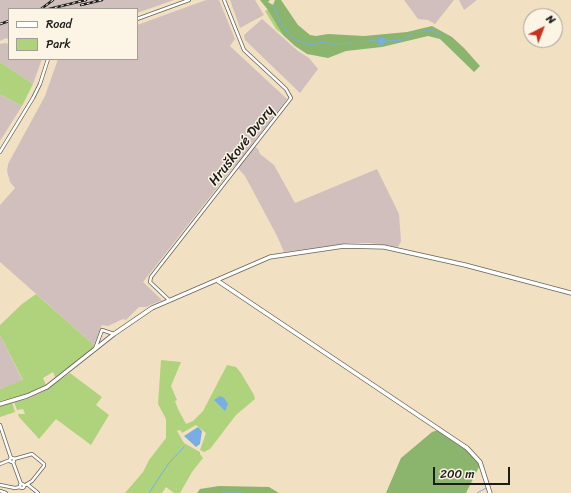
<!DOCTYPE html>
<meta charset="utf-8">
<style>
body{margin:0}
#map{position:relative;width:571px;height:493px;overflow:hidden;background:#f1e1c2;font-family:Sriracha,sans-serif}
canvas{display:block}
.legend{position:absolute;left:8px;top:8px;width:130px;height:52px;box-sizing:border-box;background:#fcf5e5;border:1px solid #a29e95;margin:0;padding:5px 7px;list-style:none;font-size:12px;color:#1c1c1c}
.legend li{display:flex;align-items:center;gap:8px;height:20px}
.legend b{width:20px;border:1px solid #a29e95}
.north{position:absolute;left:523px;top:8px;width:40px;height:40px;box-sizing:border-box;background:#fcf5e5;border:1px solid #a29e95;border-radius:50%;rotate:42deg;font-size:11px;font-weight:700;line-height:16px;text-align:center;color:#1c1c1c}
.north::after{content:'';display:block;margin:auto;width:14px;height:18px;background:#c8321e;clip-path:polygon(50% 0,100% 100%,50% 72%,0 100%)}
.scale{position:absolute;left:433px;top:467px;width:77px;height:18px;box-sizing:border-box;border:2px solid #1c1c1c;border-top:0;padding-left:5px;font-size:12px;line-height:14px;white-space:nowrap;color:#1c1c1c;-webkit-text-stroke:3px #fcf5e5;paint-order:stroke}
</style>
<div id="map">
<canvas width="571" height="493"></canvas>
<ul class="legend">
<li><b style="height:5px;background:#fff"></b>Road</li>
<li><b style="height:11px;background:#afd37c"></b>Park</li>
</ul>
<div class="north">N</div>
<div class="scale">200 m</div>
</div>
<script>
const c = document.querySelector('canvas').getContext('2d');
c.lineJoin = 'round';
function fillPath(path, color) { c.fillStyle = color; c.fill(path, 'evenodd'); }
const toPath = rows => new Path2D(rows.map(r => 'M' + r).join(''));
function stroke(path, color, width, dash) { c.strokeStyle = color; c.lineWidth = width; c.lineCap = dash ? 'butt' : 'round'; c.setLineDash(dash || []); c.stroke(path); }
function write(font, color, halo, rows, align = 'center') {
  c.font = font + ' Sriracha,sans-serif'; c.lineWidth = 3; c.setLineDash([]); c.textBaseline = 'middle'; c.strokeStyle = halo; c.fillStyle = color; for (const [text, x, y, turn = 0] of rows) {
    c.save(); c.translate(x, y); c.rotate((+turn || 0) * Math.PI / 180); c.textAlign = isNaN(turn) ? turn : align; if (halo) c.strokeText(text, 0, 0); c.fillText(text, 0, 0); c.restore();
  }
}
const industrial = toPath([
 [0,0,174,0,137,13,137,9,9,9,9,40,6,38,0,41],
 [206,0,219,0,235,39,230,46,287,99,252,144,258,149,260,154,274,165,295,203,377,169,399,214,401,241,398,247,371,243,349,243,284,252,277,236,245,176,235,165,143,282,162,300,146,307,139,307,126,320,123,319,108,326,102,325,94,345,0,262,0,205,15,188,10,182,7,171,8,164,45,96,58,59,137,59,137,25],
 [230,0,255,0,264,15,240,28],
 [404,0,454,0,435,24,428,20,418,19],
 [459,0,477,0,464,10],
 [262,19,298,51,309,58,318,69,300,93,245,40,244,35],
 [5,43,9,44,9,59,42,59,33,84,0,62,0,44],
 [0,94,22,106,0,141],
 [0,335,23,381,0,389]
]);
const green = toPath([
 [273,7,292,42,276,29,265,11],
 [0,62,33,84,22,106,0,94],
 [36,294,94,345,92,350,56,379,53,372,43,378,46,385,27,394,0,401,0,389,23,380,0,335,0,325,22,304],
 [161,360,181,362,171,386,177,400,175,401,178,409,186,424,193,421,203,411,227,365,236,367,241,373,254,395,255,399,236,415,210,449,204,452,200,450,206,433,196,425,182,433,180,430,177,431,184,443,200,452,200,454,203,458,192,472,180,493,174,493,166,487,162,493,125,493,143,472,149,460,166,438,166,419,158,404],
 [70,373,102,397,96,405,109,415,91,445,56,419,39,439,19,417,18,414,25,414,23,409,17,410,14,402,27,399,42,392],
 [12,402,15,412,0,417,0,406]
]);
const forest = toPath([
 [260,0,270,0,268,2,273,5,275,0,281,0,298,25,310,35,316,36,328,34,364,36,407,32,432,26,452,37,464,48,480,66,474,72,440,39,428,36,382,47,346,51,328,58,307,54,295,46,283,35,268,10],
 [438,430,469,451,479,463,479,467,466,493,386,493,401,458,432,432],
 [219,486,269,487,279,493,197,493,200,489]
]);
const water = toPath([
 [378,38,384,38,387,41,379,47],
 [220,396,224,398,228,404,225,411,214,400],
 [198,427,202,431,200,444,196,447,184,436]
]);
const stream = toPath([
 [273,5,280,22,293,39,312,45,322,42,331,44,352,43],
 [418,32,431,30,442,36],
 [386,41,403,40,413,33],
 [362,42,377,40],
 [149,493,169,463,184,447],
 [221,493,237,493],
 [238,493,242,493],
 [477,493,490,486]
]);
const street = toPath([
 [137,19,189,0],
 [0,152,33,98,40,84,48,59],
 [169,300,150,282,151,277,291,98,286,89,244,50,224,0],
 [95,349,102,330,114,334],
 [0,425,11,458],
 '10 460a2 2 0 1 1 4 0a2 2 0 1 1-4 0Z',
 [14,459,32,454,44,464,44,466,32,481,24,486],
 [13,462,21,484],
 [0,464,10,460],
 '20 486a2 2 0 1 1 4 0a2 2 0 1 1-4 0Z',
 [27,484,38,493],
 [0,485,15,488,20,487],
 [0,491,6,493]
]);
const secondary = toPath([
 [218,281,467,448,480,462,490,493],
 [0,404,27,396,47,387,114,334,152,308,270,257,344,246,384,247,465,265,571,293]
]);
const rail = toPath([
 [81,5,102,0],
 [41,9,53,0],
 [49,9,86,0],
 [0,24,9,21]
]);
const streetNames = [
 ["Hruškové Dvory",242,146,-52]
];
fillPath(industrial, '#d1bfbd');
fillPath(green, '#afd37c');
fillPath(forest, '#8bb56c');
fillPath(water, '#78aee6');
stroke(stream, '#78aee6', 1);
stroke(street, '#676156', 4);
stroke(secondary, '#676156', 5);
stroke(street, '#fff', 2.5);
stroke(secondary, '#fff', 3.5);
stroke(rail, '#1c1c1c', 2.5);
stroke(rail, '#fcf5e5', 1, [3]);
write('14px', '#1c1c1c', '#fcf5e5', streetNames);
</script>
